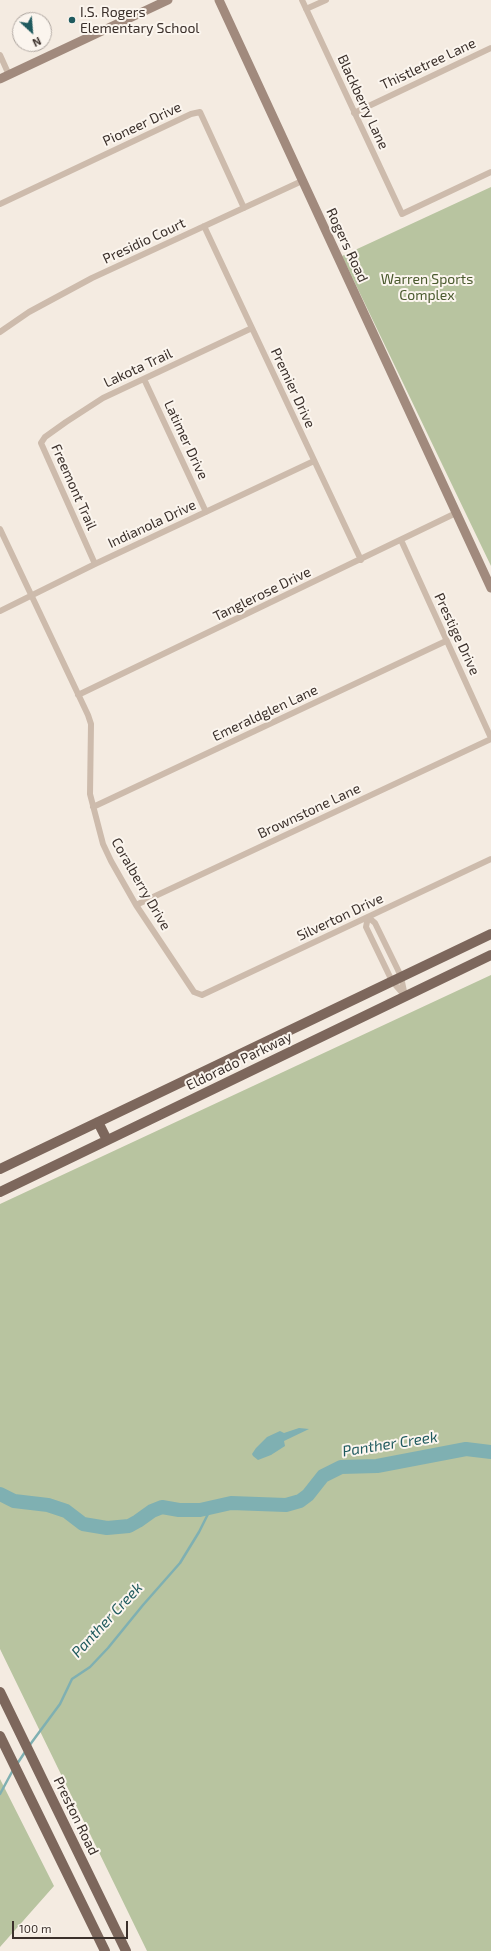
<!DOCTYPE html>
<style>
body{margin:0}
#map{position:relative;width:491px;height:1951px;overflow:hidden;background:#f4ebe1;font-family:"Exo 2",sans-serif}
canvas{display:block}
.north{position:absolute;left:12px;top:12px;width:40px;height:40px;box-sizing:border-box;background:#fbf5ee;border:1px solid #aea6a0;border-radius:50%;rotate:154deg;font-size:11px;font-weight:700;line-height:16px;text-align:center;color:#3b302b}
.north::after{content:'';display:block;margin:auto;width:14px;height:18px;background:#1f5a5e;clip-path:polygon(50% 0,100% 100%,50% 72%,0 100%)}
.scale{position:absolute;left:12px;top:1921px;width:116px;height:18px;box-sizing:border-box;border:2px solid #3b302b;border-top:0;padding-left:5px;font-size:12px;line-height:14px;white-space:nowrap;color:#3b302b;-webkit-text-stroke:3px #fbf5ee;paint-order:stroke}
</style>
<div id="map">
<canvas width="491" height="1951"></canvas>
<div class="north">N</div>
<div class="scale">100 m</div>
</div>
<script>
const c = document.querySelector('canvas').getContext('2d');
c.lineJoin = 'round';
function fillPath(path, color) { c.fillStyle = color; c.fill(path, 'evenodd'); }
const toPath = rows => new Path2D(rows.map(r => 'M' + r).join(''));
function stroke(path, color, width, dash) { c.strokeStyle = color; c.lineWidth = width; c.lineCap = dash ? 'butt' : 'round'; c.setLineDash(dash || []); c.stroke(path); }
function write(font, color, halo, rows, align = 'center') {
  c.font = font + ' "Exo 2",sans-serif'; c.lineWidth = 4; c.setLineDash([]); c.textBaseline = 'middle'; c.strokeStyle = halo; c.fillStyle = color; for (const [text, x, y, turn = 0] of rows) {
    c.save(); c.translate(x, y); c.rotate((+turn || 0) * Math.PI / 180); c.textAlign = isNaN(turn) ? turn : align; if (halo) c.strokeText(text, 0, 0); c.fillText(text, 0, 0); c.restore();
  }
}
const green = toPath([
 [491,187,491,566,342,256],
 [491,975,491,1951,147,1951,0,1649,0,1204],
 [0,1779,54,1886,0,1947]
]);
const water = toPath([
 [299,1428,309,1429,284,1441,285,1446,271,1455,258,1460,253,1456,252,1454,256,1448,267,1437,280,1431,284,1433]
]);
const stream = toPath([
 [29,1746,60,1704,72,1679,90,1667,108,1648,143,1605,180,1563,199,1532,211,1508],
 [17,1764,25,1752],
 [0,1794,13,1770]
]);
const river = toPath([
 [0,1494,14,1501,48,1505,66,1511,83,1524,107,1528,129,1526,138,1521,152,1511,162,1507,179,1510,200,1510,231,1503,286,1505,300,1501,308,1495,323,1476,341,1467,377,1466,466,1449,491,1452]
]);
const street = toPath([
 [302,0,402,214,491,172],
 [306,9,326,0],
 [0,55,9,75],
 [354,113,491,48],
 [0,204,191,114,200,112,244,208],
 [204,226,361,560],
 [0,332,29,312,92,278,302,181],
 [144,379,206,512],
 [0,529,88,715,91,724,90,794,103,844,111,861,136,905,194,992,202,995,491,859],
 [401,540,491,738],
 [95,564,41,443,45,437,66,422,103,398,252,328],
 [0,611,95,564,314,461],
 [78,695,456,513],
 [93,807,446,641],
 [136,905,491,739],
 [368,917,375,923,398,970,401,977,405,996,392,981,366,927,368,917]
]);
const secondary = toPath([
 [219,0,491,588],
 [0,79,168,0]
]);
const primary = toPath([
 [98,1122,107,1140],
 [0,1169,491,934],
 [0,1192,491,955],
 [0,1692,126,1951],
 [0,1736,105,1951]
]);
const markers = [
 [72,20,4,"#1f5a5e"]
];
const poiNames = [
 ["I.S. Rogers",80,12],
 ["Elementary School",80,28]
];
const streetNames = [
 ["Thistletree Lane",428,64,-25],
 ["Blackberry Lane",363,102,65],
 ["Pioneer Drive",142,124,-25],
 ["Presidio Court",144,241,-25],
 ["Rogers Road",347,245,65],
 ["Lakota Trail",138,368,-25],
 ["Premier Drive",293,388,65],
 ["Latimer Drive",186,440,65],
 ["Freemont Trail",74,487,66],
 ["Indianola Drive",152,524,-25],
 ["Tanglerose Drive",262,594,-26],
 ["Prestige Drive",457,634,65],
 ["Emeraldglen Lane",265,713,-25],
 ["Brownstone Lane",309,811,-25],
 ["Coralberry Drive",141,884,60],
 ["Silverton Drive",340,917,-25],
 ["Eldorado Parkway",239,1061,-26],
 ["Preston Road",76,1816,64]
];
const parkNames = [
 ["Warren Sports",427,279],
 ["Complex",427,295]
];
const waterNames = [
 ["Panther Creek",390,1444,-9],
 ["Panther Creek",107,1620,-47]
];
fillPath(green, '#b8c4a0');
fillPath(water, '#7fb0b2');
stroke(stream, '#7fb0b2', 2.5);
stroke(river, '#7fb0b2', 14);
stroke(street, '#cdbbac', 6);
stroke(secondary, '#a18a7d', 9);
stroke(primary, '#7d675c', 10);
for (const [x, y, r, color] of markers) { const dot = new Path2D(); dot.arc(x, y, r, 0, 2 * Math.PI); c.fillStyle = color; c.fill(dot); stroke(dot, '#fbf5ee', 1.5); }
write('14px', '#3b302b', '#fbf5ee', poiNames, 'left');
write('14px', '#3b302b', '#fbf5ee', streetNames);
write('14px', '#4a5a2e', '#fbf5ee', parkNames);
write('italic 15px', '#1f5a5e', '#fbf5ee', waterNames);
</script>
